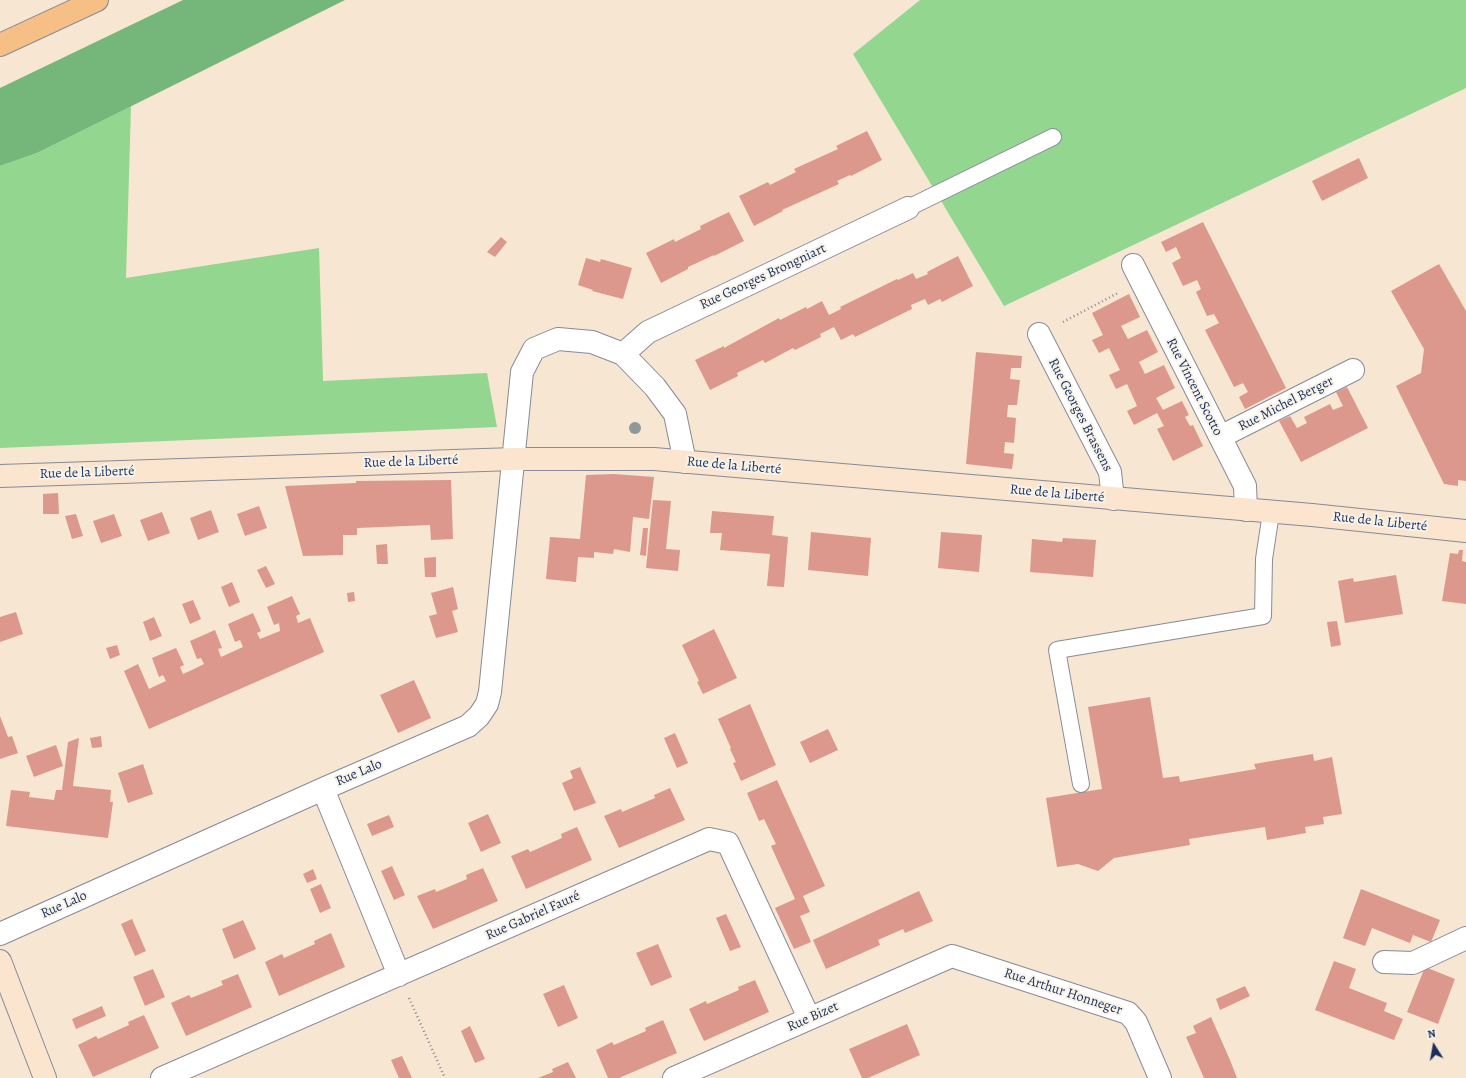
<!DOCTYPE html>
<meta charset="utf-8">
<style>
body{margin:0}
#map{position:relative;width:1466px;height:1078px;overflow:hidden;background:#f6e6d2;font-family:Alegreya,serif}
canvas{display:block}
.north{position:absolute;left:1414px;top:1026px;width:40px;height:40px;-webkit-text-stroke:3px #f7f3e8;paint-order:stroke;rotate:349deg;font-size:11px;font-weight:700;line-height:16px;text-align:center;color:#1b2f5e}
.north::after{content:'';display:block;margin:auto;width:14px;height:18px;background:#1b2f5e;clip-path:polygon(50% 0,100% 100%,50% 72%,0 100%)}
</style>
<div id="map">
<canvas width="1466" height="1078"></canvas>
<div class="north">N</div>
</div>
<script>
const c = document.querySelector('canvas').getContext('2d');
c.lineJoin = 'round';
function fillPath(path, color) { c.fillStyle = color; c.fill(path, 'evenodd'); }
const toPath = rows => new Path2D(rows.map(r => 'M' + r).join(''));
function stroke(path, color, width, dash) { c.strokeStyle = color; c.lineWidth = width; c.lineCap = dash ? 'butt' : 'round'; c.setLineDash(dash || []); c.stroke(path); }
function write(font, color, halo, rows, align = 'center') {
  c.font = font + ' Alegreya,serif'; c.lineWidth = 4; c.setLineDash([]); c.textBaseline = 'middle'; c.strokeStyle = halo; c.fillStyle = color; for (const [text, x, y, turn = 0] of rows) {
    c.save(); c.translate(x, y); c.rotate((+turn || 0) * Math.PI / 180); c.textAlign = isNaN(turn) ? turn : align; if (halo) c.strokeText(text, 0, 0); c.fillText(text, 0, 0); c.restore();
  }
}
const green = toPath([
 [920,0,1466,0,1466,88,1004,306,853,54],
 [131,106,126,278,319,248,323,381,487,373,497,427,0,448,0,166,37,153]
]);
const forest = toPath([
 [183,0,345,0,37,153,0,166,0,88]
]);
const building = toPath([
 [867,131,882,160,851,176,850,175,837,181,839,184,782,210,783,211,754,226,739,196,768,182,770,185,796,172,794,169,838,149,836,146],
 [1359,158,1368,178,1322,201,1312,181],
 [729,212,744,241,714,256,714,255,688,267,688,269,661,283,646,253,674,239,675,242,701,229,700,226],
 [1203,222,1286,388,1245,409,1239,397,1248,392,1243,383,1234,387,1205,330,1219,323,1214,314,1207,316,1196,292,1201,289,1197,280,1183,286,1172,263,1181,258,1176,247,1166,252,1161,242],
 [501,237,507,242,495,257,487,252],
 [958,256,973,286,942,302,940,299,928,305,925,299,911,305,912,309,855,337,853,334,841,340,834,327,820,334,821,337,795,350,793,348,765,363,763,360,737,373,738,376,710,390,695,360,724,346,724,348,779,318,780,320,806,307,807,309,822,301,829,315,841,309,840,307,897,279,898,280,913,273,916,279,928,274,927,272],
 [586,258,600,262,601,259,632,268,623,299,592,291,593,290,578,285],
 [1439,264,1466,311,1466,481,1458,480,1458,486,1444,484,1396,386,1421,373,1424,349,1391,291],
 [1129,294,1140,317,1121,326,1128,339,1147,330,1158,352,1139,362,1145,374,1164,365,1175,388,1156,398,1163,410,1182,401,1189,415,1185,417,1190,426,1193,425,1203,446,1173,461,1157,429,1164,426,1157,413,1134,425,1127,411,1137,406,1127,384,1116,389,1109,375,1120,370,1109,348,1099,353,1092,340,1103,335,1092,313],
 [976,352,1022,356,1021,368,1011,368,1010,379,1020,380,1017,405,1008,405,1007,417,1016,418,1014,443,1005,442,1004,453,1014,454,1012,469,966,464],
 [1347,387,1368,428,1301,462,1279,421,1290,416,1297,428,1307,423,1304,417,1330,404,1333,410,1343,406,1336,392],
 [614,474,654,477,649,519,633,517,630,552,614,549,613,554,594,552,594,558,578,557,576,582,546,579,550,537,580,539,586,475],
 [451,480,453,539,431,540,430,525,357,528,357,535,343,535,343,555,303,556,285,486,356,483,356,481],
 [58,493,59,514,43,514,43,494],
 [653,500,671,501,666,549,680,550,678,571,646,568],
 [259,506,267,528,245,536,237,514],
 [211,510,219,532,198,540,190,518],
 [712,511,774,516,772,535,788,537,784,587,767,586,770,554,720,550,722,533,710,533],
 [162,512,170,533,148,541,140,520],
 [76,514,83,536,72,539,65,516],
 [114,514,122,536,101,543,93,521],
 [643,528,648,528,646,556,640,555],
 [811,532,871,538,868,576,808,570],
 [941,532,982,535,979,572,938,568],
 [1063,538,1096,540,1093,577,1030,572,1032,539,1062,542],
 [387,544,388,564,377,564,376,545],
 [1459,550,1463,550,1462,561,1466,562,1466,604,1442,601,1450,553,1458,554],
 [436,557,436,577,425,577,424,558],
 [266,566,275,584,266,588,257,570],
 [1396,575,1403,614,1345,623,1338,581,1353,578,1354,582],
 [232,582,240,602,229,607,221,587],
 [453,587,458,609,452,611,458,632,436,638,429,616,437,614,431,593],
 [354,592,355,601,348,602,347,593],
 [292,596,300,614,296,616,298,623,310,618,324,652,149,729,124,671,138,664,149,689,155,686,166,681,163,675,159,677,152,658,176,648,184,665,180,667,183,674,194,669,204,664,201,658,197,659,190,641,215,630,222,648,218,649,221,657,243,647,240,640,235,642,228,624,253,613,261,631,257,633,260,639,280,631,279,623,274,625,267,607],
 [193,600,201,619,190,624,182,604],
 [16,612,23,634,0,642,0,617],
 [154,617,162,636,150,641,143,622],
 [1337,621,1341,645,1331,647,1327,622],
 [714,629,737,678,703,694,697,682,699,681,682,645],
 [117,645,120,655,110,659,106,648],
 [414,680,431,718,398,733,380,695],
 [1150,697,1163,778,1179,776,1180,782,1256,769,1254,764,1313,754,1314,761,1332,757,1342,814,1323,817,1324,824,1305,827,1306,833,1267,840,1265,827,1189,839,1190,845,1114,858,1098,871,1078,864,1057,867,1046,798,1102,789,1088,707],
 [750,704,776,765,741,781,733,763,736,762,730,749,731,748,718,719],
 [0,716,8,737,12,736,18,753,0,759],
 [828,729,838,750,810,763,800,742],
 [675,733,688,763,677,768,664,738],
 [101,736,102,747,92,748,90,738],
 [79,738,73,786,111,790,110,802,113,802,108,838,6,826,11,790,30,792,29,797,54,800,56,790,62,790,68,742],
 [56,745,63,766,34,777,26,756],
 [143,764,153,794,128,803,118,773],
 [580,767,596,803,574,811,562,783,573,778,570,771],
 [777,780,825,886,803,896,810,912,800,916,811,942,794,949,775,908,795,899,771,846,776,844,764,819,759,821,747,793],
 [670,788,685,820,619,848,604,816,621,809,622,812,655,798,654,795],
 [488,814,501,843,481,852,468,823],
 [389,815,394,827,372,836,367,824],
 [577,827,592,860,526,889,511,856,528,849,530,852,562,838,561,834],
 [392,866,405,895,394,900,381,871],
 [483,868,498,901,433,929,417,896,435,889,436,892,453,885,467,879,466,875],
 [313,869,317,879,307,883,303,874],
 [321,884,331,908,320,913,310,889],
 [1361,889,1440,920,1431,942,1413,935,1410,943,1372,928,1365,946,1343,938],
 [919,891,933,921,905,933,903,929,878,940,880,945,826,969,813,940],
 [726,914,741,947,730,951,716,918],
 [132,919,146,951,135,956,121,924],
 [243,920,256,949,234,959,222,929],
 [331,933,345,967,279,996,265,962,282,954,284,958,315,944,314,941],
 [658,944,672,977,651,986,636,953],
 [1334,961,1356,969,1349,988,1387,1003,1384,1011,1403,1019,1394,1040,1315,1010],
 [1425,967,1455,979,1438,1024,1407,1012],
 [153,969,165,997,145,1006,133,977],
 [238,974,252,1007,186,1036,171,1003,189,995,191,998,206,992,223,985,221,981],
 [755,980,769,1012,704,1041,689,1009,706,1001,707,1004,739,990,738,987],
 [564,985,578,1018,558,1027,543,994],
 [1245,986,1250,996,1220,1010,1216,999],
 [102,1006,106,1016,76,1029,72,1019],
 [144,1015,159,1048,93,1077,78,1045,96,1036,98,1039,129,1025,128,1022],
 [1211,1017,1230,1060,1237,1078,1204,1078,1186,1037,1196,1033,1193,1026],
 [663,1020,677,1053,619,1078,608,1078,596,1050,612,1042,614,1045,646,1031,645,1028],
 [907,1024,920,1055,868,1078,862,1078,849,1049],
 [470,1026,485,1059,475,1063,461,1031],
 [402,1056,412,1078,399,1078,391,1060],
 [568,1062,576,1078,538,1078,553,1072,552,1069]
]);
const path = toPath([
 [1063,322,1118,293],
 [409,998,445,1078]
]);
const lane = toPath([
 [908,208,1053,137],
 [1081,784,1057,650,1263,616,1264,559,1271,513]
]);
const street = toPath([
 [1133,265,1245,486,1246,510],
 [1039,334,1110,472,1113,499],
 [623,354,648,332,908,208],
 [1220,437,1353,370],
 [323,789,399,975],
 [0,934,323,789,468,726,479,716,487,704,490,692,522,372,534,349,558,339,592,342,623,354,655,387,675,414,685,462],
 [1384,962,1413,963,1466,938],
 [162,1078,709,839,728,843,809,1018],
 [674,1078,952,956,1128,1013,1136,1022,1160,1078]
]);
const secondary = toPath([
 [0,476,514,459,654,459,1312,515,1466,531],
 [0,961,45,1078]
]);
const highway = toPath([
 [0,45,97,0]
]);
const trees = [
 [635,428]
];
const streetNames = [
 ["Rue Georges Brongniart",763,277,-25],
 ["Rue Vincent Scotto",1194,387,63],
 ["Rue Michel Berger",1286,404,-27],
 ["Rue Georges Brassens",1080,415,63],
 ["Rue de la Liberté",411,462,-2],
 ["Rue de la Liberté",734,466,5],
 ["Rue de la Liberté",87,473,-2],
 ["Rue de la Liberté",1057,494,5],
 ["Rue de la Liberté",1380,522,6],
 ["Rue Lalo",359,773,-23],
 ["Rue Lalo",64,905,-24],
 ["Rue Gabriel Fauré",533,916,-24],
 ["Rue Arthur Honneger",1063,992,18],
 ["Rue Bizet",813,1017,-24]
];
fillPath(green, '#92d68f');
fillPath(forest, '#75b77a');
fillPath(building, '#dc988d');
stroke(lane, '#888a98', 18);
stroke(street, '#888a98', 24);
stroke(secondary, '#888a98', 24);
stroke(highway, '#888a98', 24);
stroke(path, '#888a98', 2.5, [1, 3]);
stroke(lane, '#fff', 16);
stroke(street, '#fff', 22);
stroke(secondary, '#fbe5cf', 22);
stroke(highway, '#f5bf86', 22);
c.fillStyle = '#8e9899';
for (const [x, y] of trees) { c.beginPath(); c.arc(x, y, 6, 0, 2 * Math.PI); c.fill(); }
write('14px', '#1b2f5e', '#f7f3e8', streetNames);
</script>
